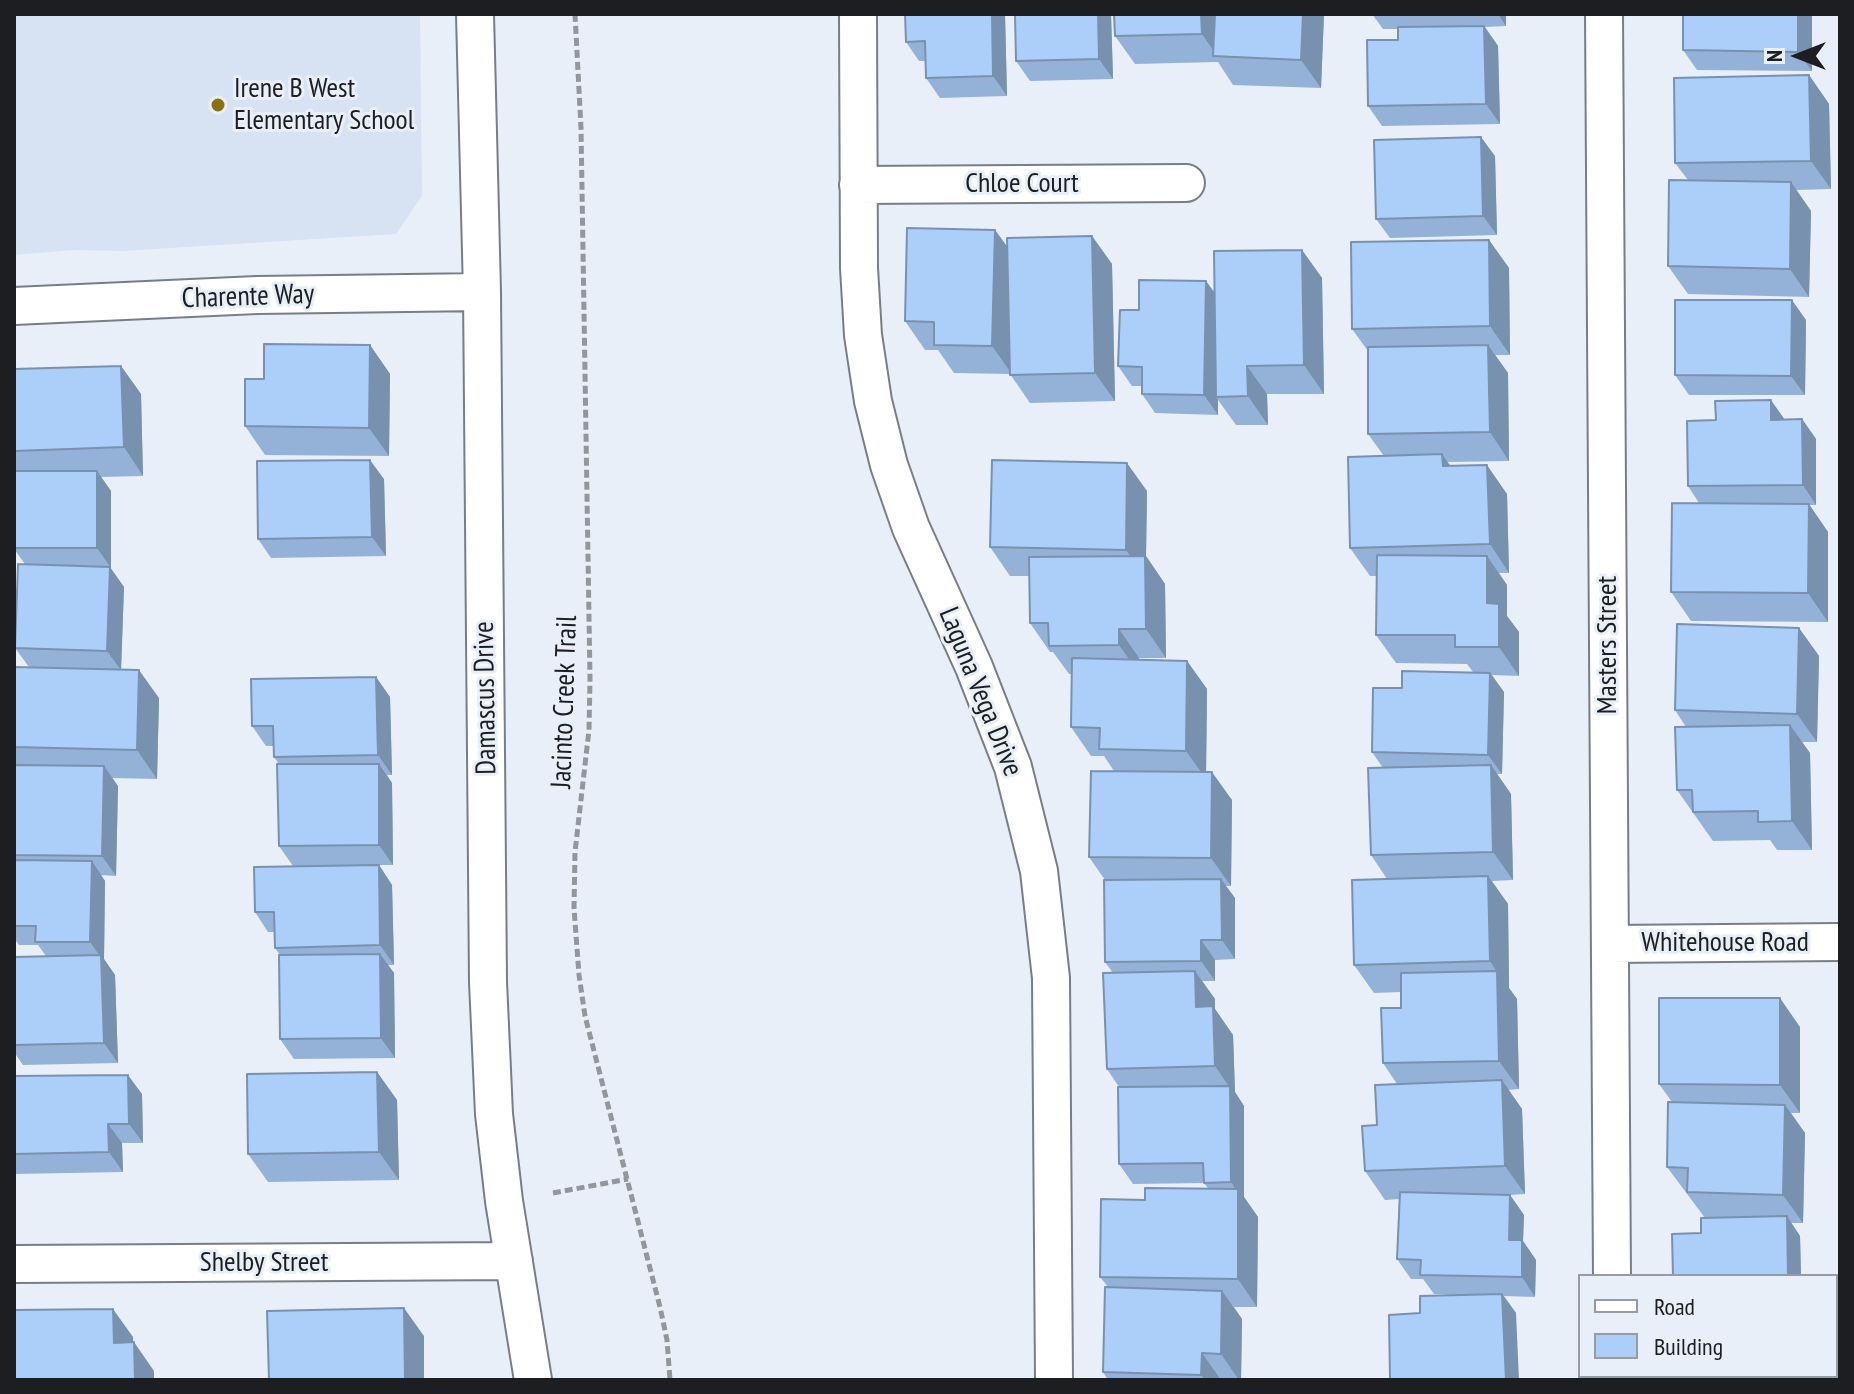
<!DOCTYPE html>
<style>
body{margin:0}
#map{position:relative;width:1854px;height:1394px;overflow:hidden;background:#e9eff8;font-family:"PT Sans Narrow",sans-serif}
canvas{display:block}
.frame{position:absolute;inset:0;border:16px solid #1c1e21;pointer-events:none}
.legend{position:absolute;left:1578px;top:1274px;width:260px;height:104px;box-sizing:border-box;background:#e9eff8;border:2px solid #979ba2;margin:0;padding:10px 14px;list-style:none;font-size:24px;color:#1c1e21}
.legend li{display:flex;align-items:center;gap:16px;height:40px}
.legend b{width:40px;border:2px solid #979ba2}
.north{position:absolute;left:1758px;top:16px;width:80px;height:80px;-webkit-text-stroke:6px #e9eff8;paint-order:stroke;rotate:270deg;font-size:22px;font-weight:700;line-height:32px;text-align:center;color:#1c1e21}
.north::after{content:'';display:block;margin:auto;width:28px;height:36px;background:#1c1e21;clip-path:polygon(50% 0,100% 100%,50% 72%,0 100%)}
</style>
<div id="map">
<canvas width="1854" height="1394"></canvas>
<div class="frame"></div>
<ul class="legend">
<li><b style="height:10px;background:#fff"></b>Road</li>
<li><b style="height:22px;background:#accffa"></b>Building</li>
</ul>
<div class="north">N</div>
</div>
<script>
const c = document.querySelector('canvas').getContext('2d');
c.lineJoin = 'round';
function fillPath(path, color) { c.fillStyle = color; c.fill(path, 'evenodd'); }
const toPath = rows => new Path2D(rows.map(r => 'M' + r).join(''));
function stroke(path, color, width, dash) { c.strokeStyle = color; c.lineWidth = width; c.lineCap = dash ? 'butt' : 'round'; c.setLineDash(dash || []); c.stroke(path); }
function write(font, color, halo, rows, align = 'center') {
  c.font = font + ' "PT Sans Narrow",sans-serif'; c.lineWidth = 6; c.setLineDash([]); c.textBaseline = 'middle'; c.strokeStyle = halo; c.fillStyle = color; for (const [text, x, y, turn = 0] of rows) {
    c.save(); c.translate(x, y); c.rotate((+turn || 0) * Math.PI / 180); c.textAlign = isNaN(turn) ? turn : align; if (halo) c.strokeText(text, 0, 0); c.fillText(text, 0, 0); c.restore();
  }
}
const built = toPath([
 [14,14,420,14,422,196,396,234,122,251,73,250,14,255]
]);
const path = toPath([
 [575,14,581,128,590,679,589,730,575,852,574,908,579,975,585,1016,660,1307,667,1340,670,1380],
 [553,1193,628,1179]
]);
const minor = toPath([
 [475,14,482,292,488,982,494,1114,504,1201,533,1380],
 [858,14,859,268,863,335,873,401,889,465,911,528,974,667,1013,767,1039,871,1051,978,1054,1380],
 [1604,14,1612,1276],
 [858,185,1186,183],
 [14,306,257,295,482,292],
 [1610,944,1840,942],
 [14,1264,514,1261],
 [1613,1376,1613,1380]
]);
const wall = toPath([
 [905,14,1005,14,1007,96,940,98,926,78,926,61,919,61,906,42],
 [1015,14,1111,14,1113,79,1030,81,1016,61],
 [1114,14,1324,14,1321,88,1233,85,1218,62,1135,64,1115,36],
 [1372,14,1506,14,1506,26,1485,27,1498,46,1500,124,1382,126,1368,106,1398,40,1398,29,1383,29],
 [1683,14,1812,14,1812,71,1697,70,1683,50],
 [1809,75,1829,104,1831,189,1796,190,1811,211,1809,297,1688,294,1668,266,1688,180,1675,163],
 [1495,156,1497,235,1390,238,1376,219],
 [995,230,1007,246,1092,236,1112,264,1115,401,1030,403,1010,374,954,373,938,350,925,350,905,321],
 [1489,240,1509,268,1510,355,1495,355,1508,373,1509,461,1447,462,1451,466,1507,494,1509,573,1499,573,1507,585,1507,616,1519,632,1519,676,1492,675,1504,692,1502,774,1497,774,1511,794,1513,880,1492,881,1508,904,1509,988,1517,999,1519,1089,1508,1090,1522,1109,1525,1194,1509,1195,1510,1195,1524,1215,1523,1241,1536,1260,1535,1297,1504,1296,1516,1313,1420,1313,1461,1295,1434,1294,1423,1279,1411,1279,1397,1259,1399,1199,1385,1200,1365,1171,1377,1125,1397,1084,1383,1063,1401,1008,1401,992,1374,993,1354,965,1387,879,1371,855,1383,768,1372,752,1402,688,1473,672,1467,664,1396,663,1376,635,1377,576,1370,576,1350,548,1384,456,1368,434,1368,351,1352,329],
 [1302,250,1322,278,1324,394,1267,394,1268,425,1236,425,1218,400,1218,415,1155,413,1142,394,1142,386,1132,386,1118,366,1139,310,1206,281,1215,293],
 [1806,320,1805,395,1689,395,1675,375],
 [370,345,390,374,389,456,265,455,245,426,264,379],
 [121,366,141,394,143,476,101,477,111,491,110,568,124,587,121,670,159,698,157,779,112,778,118,786,116,876,101,875,105,881,104,959,115,975,118,1063,23,1065,14,1052,14,957,46,956,38,945,19,945,14,938,14,667,29,667,15,648,25,564,14,549,14,369],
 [1802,419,1816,439,1816,505,1809,505,1828,532,1828,622,1691,621,1671,592,1699,503,1688,486,1785,420],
 [384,479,386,556,271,558,258,539],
 [1147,491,1146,556,1165,584,1166,658,1139,658,1139,660,1187,661,1207,689,1206,772,1232,800,1231,886,1226,886,1235,898,1235,959,1215,960,1215,981,1202,981,1215,999,1215,1009,1233,1035,1235,1092,1244,1106,1244,1197,1258,1217,1257,1307,1234,1307,1242,1319,1241,1380,1108,1380,1103,1372,1108,1287,1100,1277,1145,1200,1208,1188,1204,1183,1133,1184,1119,1164,1119,1087,1107,1069,1113,973,1105,962,1105,880,1089,857,1114,771,1104,756,1091,756,1071,727,1072,674,1069,674,1053,652,1050,652,1030,623,1029,576,1010,576,990,547],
 [1799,628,1819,656,1817,742,1802,742,1810,753,1812,850,1777,850,1770,840,1713,841,1677,790,1686,727,1675,710],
 [376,677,390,697,392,775,387,775,392,783,393,865,379,865,392,885,394,965,388,965,394,973,395,1058,294,1059,280,1039,280,955,275,948,275,932,268,932,255,912,293,866,279,846,279,764,274,757,273,746,266,746,252,726],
 [1800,1027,1800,1113,1791,1113,1805,1133,1803,1223,1791,1223,1800,1236,1801,1276,1673,1276,1701,1233,1705,1218,1667,1167,1672,1102,1659,1084],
 [377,1072,397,1100,399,1180,268,1182,248,1154],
 [14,1076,142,1094,143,1143,122,1143,123,1172,14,1174]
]);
const shadedWall = toPath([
 [992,14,1005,14,1007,96,993,76],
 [1098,14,1111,14,1113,79,1099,59],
 [1201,14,1220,14,1217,56,1202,34],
 [1303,14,1324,14,1321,88,1301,60],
 [1498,14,1506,14,1506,26],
 [1798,14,1812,14,1812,71,1798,52],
 [1484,26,1498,46,1500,124,1486,104],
 [1809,75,1829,104,1831,189,1811,161],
 [1481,137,1495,156,1497,235,1483,216],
 [1791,182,1811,211,1809,297,1790,269],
 [995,230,1015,258,1012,374,992,346],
 [1092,236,1112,264,1115,401,1095,373],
 [1489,240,1509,268,1510,355,1490,326],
 [1302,250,1322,278,1324,394,1304,365],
 [1206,281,1220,301,1216,397,1218,400,1218,415,1204,395],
 [1792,300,1806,320,1805,395,1791,376],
 [370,345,390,374,389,456,369,428],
 [1488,345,1508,373,1509,461,1490,432],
 [121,366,141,394,143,476,124,447],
 [1247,366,1267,394,1268,425,1248,396],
 [1771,400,1785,420,1771,420],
 [1802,419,1816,439,1816,505,1803,485],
 [1442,454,1462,483,1443,466],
 [370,460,384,479,386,556,372,537],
 [1127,463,1147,491,1146,556,1165,584,1166,658,1146,629,1146,578,1126,550],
 [1487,465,1507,494,1509,573,1490,544],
 [97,471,111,491,111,568,97,548],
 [1809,504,1828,532,1828,622,1808,593],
 [1487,556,1507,585,1507,616,1519,632,1519,676,1499,647,1487,603],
 [110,567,124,587,121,670,107,651],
 [1799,628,1819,656,1817,742,1797,714],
 [1119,629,1139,658,1139,673,1119,645],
 [1187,661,1207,689,1206,779,1186,751],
 [139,670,159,698,157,779,137,750],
 [1490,673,1504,692,1502,774,1488,755],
 [376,677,390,697,392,775,378,755],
 [1790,725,1810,753,1812,850,1792,821],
 [379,764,392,783,393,865,379,845],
 [1491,765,1511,794,1513,880,1493,852],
 [104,766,118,786,116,876,102,856],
 [1212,772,1232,800,1231,886,1211,858],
 [92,861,105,881,104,959,115,975,118,1063,104,1043,102,959,90,942],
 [379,865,392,885,394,965,380,945],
 [1488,876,1508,904,1509,988,1517,999,1519,1089,1499,1061,1497,972,1490,961],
 [1221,879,1235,898,1235,959,1222,940],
 [1201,940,1215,960,1215,981,1201,961],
 [380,954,394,973,395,1058,381,1038],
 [1195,971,1215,999,1215,1009,1233,1035,1235,1092,1244,1106,1244,1197,1258,1217,1257,1307,1238,1279,1238,1193,1231,1182,1230,1088,1215,1066,1196,1007],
 [1780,998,1800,1027,1800,1113,1780,1085],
 [377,1072,397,1100,399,1180,379,1152],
 [128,1075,142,1094,143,1143,129,1124],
 [1502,1080,1522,1109,1525,1194,1505,1166],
 [1785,1105,1805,1133,1803,1223,1783,1195],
 [108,1124,122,1143,123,1172,109,1152],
 [1510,1195,1524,1215,1523,1241,1536,1260,1535,1297,1522,1277,1509,1240],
 [1787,1216,1800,1236,1801,1276,1788,1276],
 [1222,1291,1242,1319,1241,1380,1239,1380,1221,1354],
 [1502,1294,1516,1313,1519,1380,1506,1380],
 [404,1308,424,1336,424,1380,405,1380],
 [113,1309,133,1337,134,1371,114,1343],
 [134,1342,154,1371,154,1380,135,1380],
 [1202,1353,1221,1380,1205,1380,1201,1375],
 [1802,1376,1823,1376,1823,1380,1802,1380]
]);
const building = toPath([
 [905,14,992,14,993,76,926,78,925,41,906,42,905,14],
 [1015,14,1098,14,1099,59,1016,61,1015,14],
 [1114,14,1201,14,1202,34,1115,36,1114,14],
 [1215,14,1303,14,1301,60,1213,56,1215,14],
 [1683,14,1798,14,1798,52,1683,50,1683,14],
 [1484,26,1486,104,1368,106,1367,40,1398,40,1398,27,1484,26],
 [1809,75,1811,161,1675,163,1674,78,1809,75],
 [1481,137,1483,216,1376,219,1374,140,1481,137],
 [1669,180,1791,182,1790,269,1668,266,1669,180],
 [907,228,995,230,992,346,934,345,934,322,905,321,907,228],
 [1092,236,1095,373,1010,375,1007,238,1092,236],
 [1489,240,1490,326,1352,329,1351,242,1489,240],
 [1302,250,1304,365,1247,366,1248,396,1216,397,1214,251,1302,250],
 [1139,280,1206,281,1204,395,1142,394,1142,367,1118,366,1120,310,1139,310,1139,280],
 [1675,300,1792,300,1791,376,1675,375,1675,300],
 [264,344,370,345,369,428,245,426,245,379,264,379,264,344],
 [1488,345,1490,432,1368,434,1368,347,1488,345],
 [121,366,124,447,14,451,14,369,121,366],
 [1771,400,1771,420,1802,419,1803,485,1688,486,1687,421,1716,420,1715,401,1771,400],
 [1442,454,1443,466,1487,465,1490,544,1350,548,1348,457,1442,454],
 [370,460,372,537,258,539,257,461,370,460],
 [992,460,1127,463,1126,550,990,547,992,460],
 [14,471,97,471,97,548,14,548,14,471],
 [1672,503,1809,504,1808,593,1671,592,1672,503],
 [1377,555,1487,556,1487,603,1499,604,1499,647,1455,647,1455,635,1376,635,1377,555],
 [1145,556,1146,629,1119,629,1119,645,1049,646,1048,623,1030,623,1029,557,1145,556],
 [18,564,110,567,107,651,15,648,18,564],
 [1677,624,1799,628,1797,714,1675,710,1677,624],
 [1072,658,1187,661,1186,751,1099,749,1100,728,1071,727,1072,658],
 [14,667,139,670,137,750,14,747,14,667],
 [1402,671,1490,673,1488,755,1372,752,1373,688,1402,688,1402,671],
 [376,677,378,755,274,757,273,726,252,726,251,679,376,677],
 [1790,725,1792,821,1758,822,1758,811,1693,812,1692,790,1677,790,1675,727,1790,725],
 [277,764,379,764,379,845,279,846,277,764],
 [14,765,104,766,102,856,14,855,14,765],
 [1491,765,1493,852,1371,855,1368,768,1491,765],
 [1091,771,1212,772,1211,858,1089,857,1091,771],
 [14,860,92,861,90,942,35,942,36,926,14,926,14,860],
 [379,865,380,945,275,948,274,912,255,912,254,867,379,865],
 [1488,876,1490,961,1354,965,1352,880,1488,876],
 [1221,879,1222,940,1201,940,1201,961,1105,962,1104,880,1221,879],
 [380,954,381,1038,280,1039,279,955,380,954],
 [101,955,104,1043,14,1045,14,957,101,955],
 [1195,971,1196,1007,1213,1006,1215,1066,1107,1069,1103,973,1195,971],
 [1497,971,1499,1061,1383,1063,1381,1008,1401,1008,1401,973,1497,971],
 [1659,998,1780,998,1780,1085,1659,1084,1659,998],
 [377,1072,379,1152,248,1154,247,1074,377,1072],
 [128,1075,129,1124,108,1124,109,1152,14,1154,14,1076,128,1075],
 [1502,1080,1505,1166,1365,1171,1362,1126,1377,1125,1375,1085,1502,1080],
 [1230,1086,1231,1182,1204,1183,1203,1163,1119,1164,1118,1087,1230,1086],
 [1668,1102,1785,1105,1783,1195,1687,1192,1688,1168,1667,1167,1668,1102],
 [1145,1188,1238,1189,1238,1279,1100,1277,1101,1199,1145,1200,1145,1188],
 [1400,1192,1510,1195,1509,1240,1522,1240,1522,1277,1420,1275,1421,1260,1397,1259,1400,1192],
 [1787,1216,1788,1276,1673,1276,1672,1234,1701,1233,1701,1218,1787,1216],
 [1105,1287,1222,1291,1221,1354,1202,1353,1201,1375,1103,1372,1105,1287],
 [1502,1294,1506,1380,1390,1380,1389,1315,1420,1313,1420,1296,1502,1294],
 [404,1308,405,1380,269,1380,267,1311,404,1308],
 [113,1309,114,1343,134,1342,135,1380,14,1380,14,1310,113,1309],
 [1664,1376,1802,1376,1802,1380,1664,1380,1664,1376]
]);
const markers = [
 [218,105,8,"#8c7114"]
];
const poiNames = [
 ["Irene B West",234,89],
 ["Elementary School",234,121]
];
const streetNames = [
 ["Chloe Court",1022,184],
 ["Charente Way",248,297,-2],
 ["Masters Street",1608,645,-90],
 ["Laguna Vega Drive",980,692,68],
 ["Damascus Drive",486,698,-91],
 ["Jacinto Creek Trail",565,702,-88],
 ["Whitehouse Road",1725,943],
 ["Shelby Street",264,1263]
];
fillPath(built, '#d7e3f2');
stroke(minor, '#787e85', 40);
stroke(path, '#92969d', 5, [8, 4]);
stroke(minor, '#fff', 36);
fillPath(wall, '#94b2d7');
fillPath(shadedWall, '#7891af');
fillPath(building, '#accffa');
stroke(building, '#7891af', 2);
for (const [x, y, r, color] of markers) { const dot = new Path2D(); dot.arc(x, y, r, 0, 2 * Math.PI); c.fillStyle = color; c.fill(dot); stroke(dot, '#e9eff8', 3); }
write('28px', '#1c1e21', '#e9eff8', poiNames, 'left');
write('28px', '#1c1e21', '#e9eff8', streetNames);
</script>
